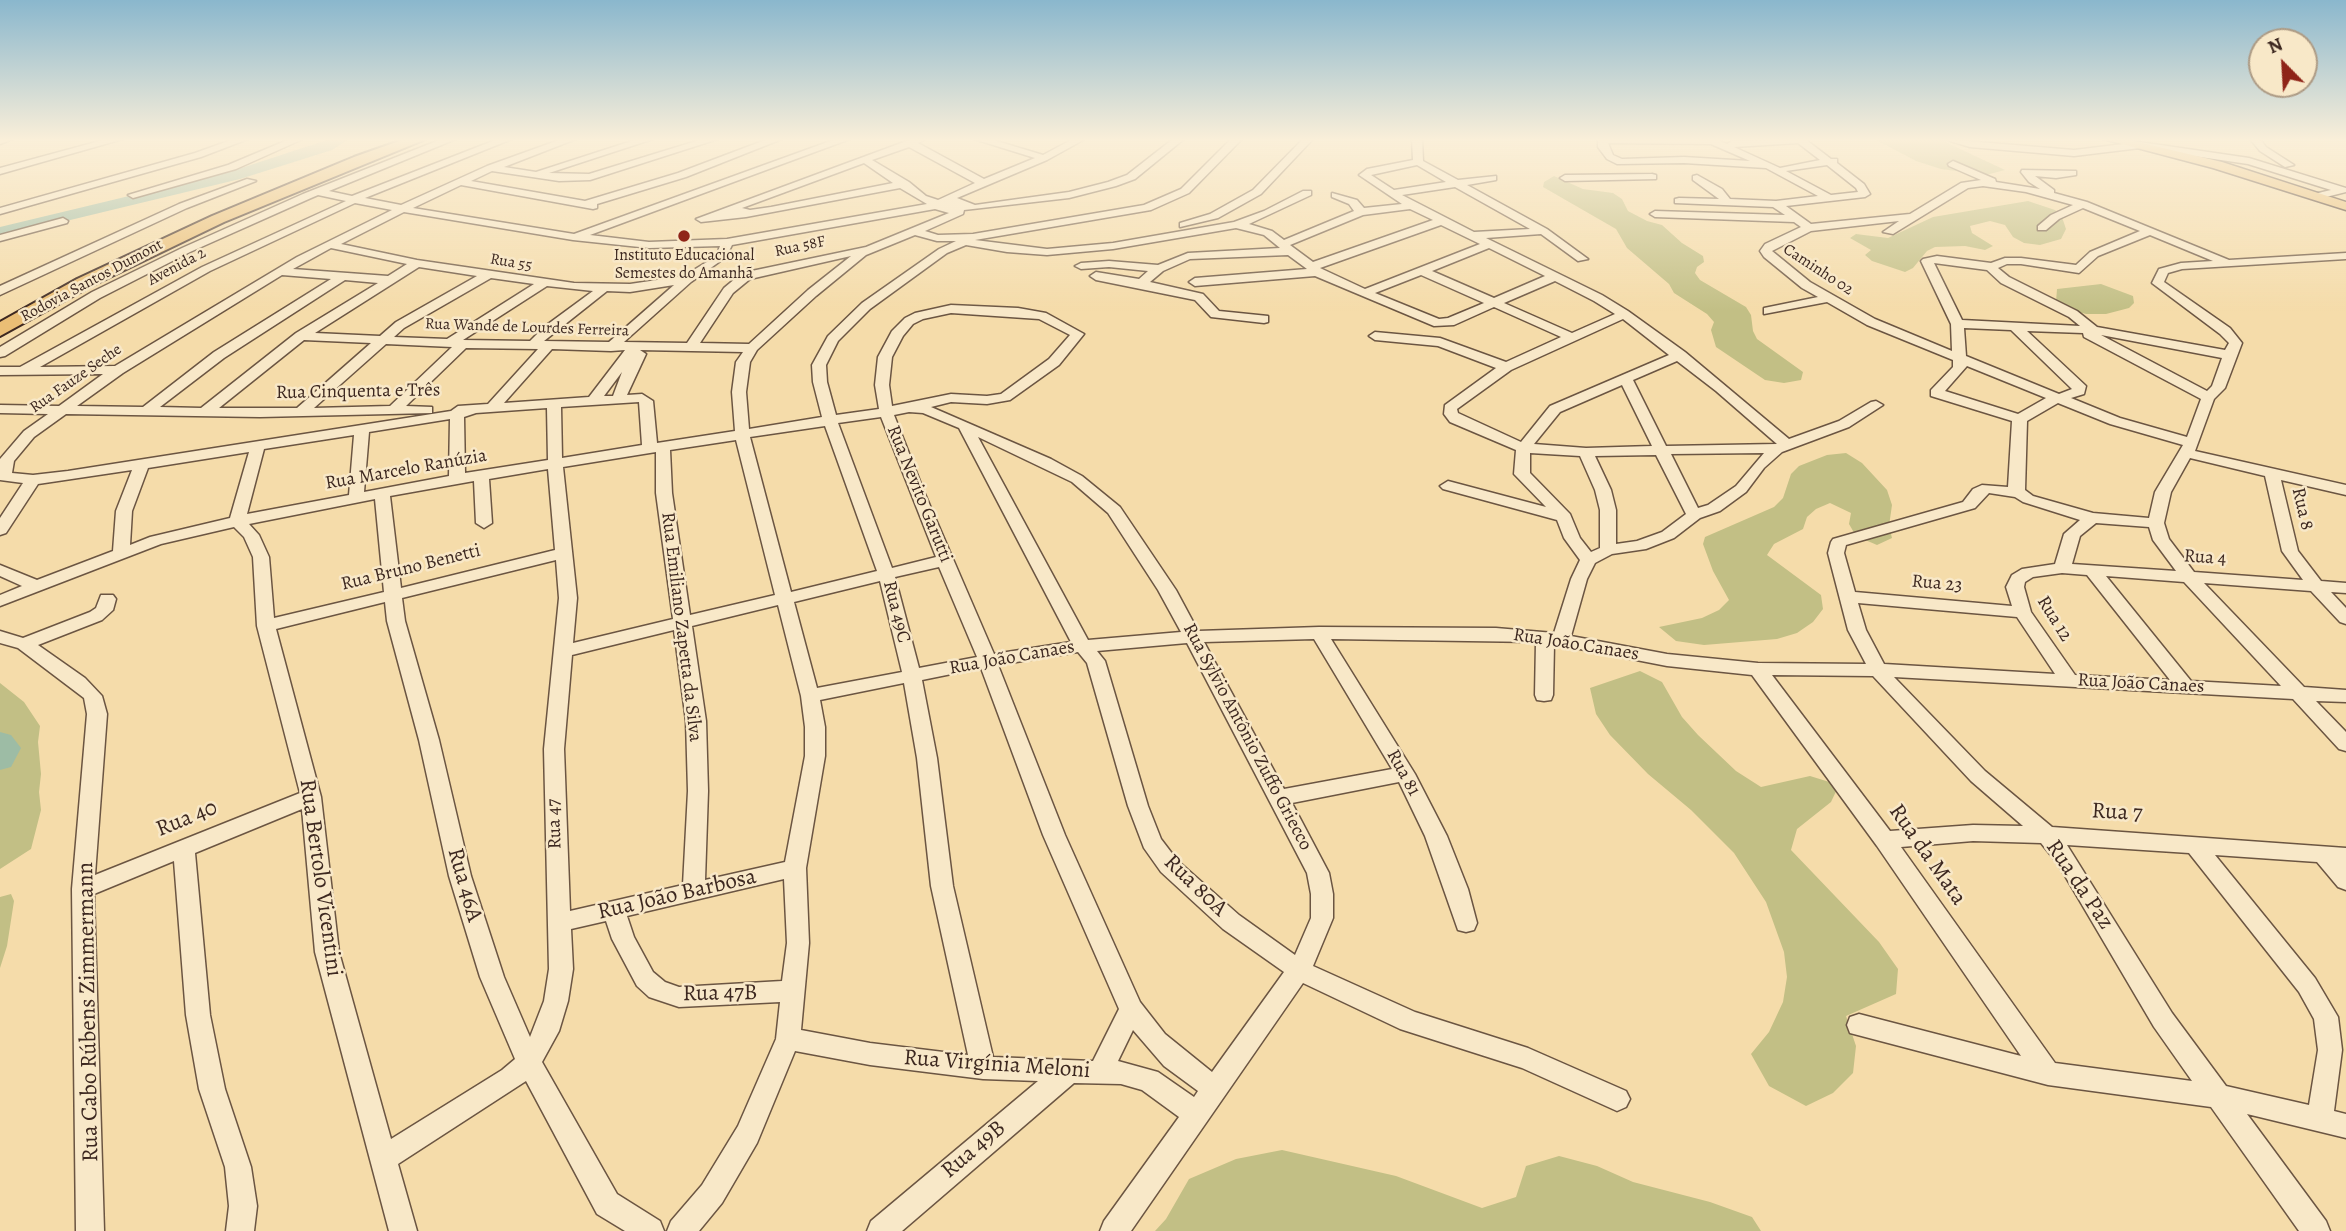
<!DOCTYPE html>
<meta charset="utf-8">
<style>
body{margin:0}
#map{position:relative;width:2346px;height:1231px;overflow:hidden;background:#f5dcaa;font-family:Alegreya,serif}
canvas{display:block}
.north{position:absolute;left:2248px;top:28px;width:70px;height:70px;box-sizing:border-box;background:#f8e8c8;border:2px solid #ad9b85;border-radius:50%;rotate:336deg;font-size:19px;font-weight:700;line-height:28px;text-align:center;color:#3d2820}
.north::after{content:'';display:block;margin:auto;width:24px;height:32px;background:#8f2418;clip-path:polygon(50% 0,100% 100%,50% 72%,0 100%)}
</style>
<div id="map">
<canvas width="2346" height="1231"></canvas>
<div class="north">N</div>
</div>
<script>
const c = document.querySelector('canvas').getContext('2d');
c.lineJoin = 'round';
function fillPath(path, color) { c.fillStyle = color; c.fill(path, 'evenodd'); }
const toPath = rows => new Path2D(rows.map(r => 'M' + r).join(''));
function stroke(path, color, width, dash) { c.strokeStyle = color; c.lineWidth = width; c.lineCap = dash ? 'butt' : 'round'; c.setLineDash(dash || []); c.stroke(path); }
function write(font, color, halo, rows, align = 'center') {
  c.font = font + ' Alegreya,serif'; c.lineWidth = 5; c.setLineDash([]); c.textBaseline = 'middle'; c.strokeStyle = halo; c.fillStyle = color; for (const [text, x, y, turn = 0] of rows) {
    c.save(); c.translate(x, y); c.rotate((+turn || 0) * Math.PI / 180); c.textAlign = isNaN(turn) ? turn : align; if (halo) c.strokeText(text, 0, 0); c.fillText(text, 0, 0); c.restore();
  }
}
const green = toPath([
 [1874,139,1939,139,2005,170,1986,175,1941,169,1916,161],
 [1554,176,1583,189,1613,193,1622,199,1628,211,1647,221,1662,225,1682,243,1703,256,1704,262,1697,267,1695,273,1700,280,1746,307,1751,315,1753,331,1757,339,1803,372,1801,380,1784,383,1765,380,1716,347,1711,330,1714,322,1707,314,1674,293,1669,284,1627,248,1616,229,1543,187,1544,182],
 [2028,201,2055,210,2062,217,2066,229,2061,239,2040,245,2024,243,2013,237,2005,225,1990,221,1970,226,1972,233,1993,246,1985,250,1965,246,1935,247,1927,251,1913,268,1905,272,1872,261,1865,255,1871,250,1850,238,1856,234,1888,238,1933,217],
 [2101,284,2133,296,2134,303,2129,308,2106,314,2086,314,2068,309,2056,302,2057,289],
 [1846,453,1862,463,1887,490,1892,505,1889,526,1892,538,1877,545,1856,536,1849,524,1851,513,1830,503,1816,509,1807,517,1803,529,1774,544,1767,555,1821,595,1823,609,1813,622,1797,633,1777,639,1704,645,1676,641,1659,627,1702,618,1719,610,1729,600,1713,571,1703,544,1705,537,1774,507,1783,498,1791,474,1799,466,1827,455],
 [1640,671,1662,682,1682,717,1698,735,1736,771,1761,787,1810,776,1839,785,1831,802,1797,829,1791,850,1879,942,1898,969,1896,994,1846,1016,1856,1046,1853,1073,1833,1093,1806,1106,1769,1086,1751,1054,1769,1032,1783,1002,1787,977,1784,952,1766,902,1734,853,1691,810,1648,774,1610,735,1596,714,1590,688],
 [0,683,24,702,40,726,38,742,41,774,39,792,41,810,31,849,0,869],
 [11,894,14,901,7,946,0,968,0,897],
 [1282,1150,1396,1176,1482,1208,1516,1197,1526,1166,1559,1156,1597,1166,1633,1182,1710,1202,1752,1217,1761,1231,1155,1231,1166,1219,1189,1179,1236,1159]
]);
const river = toPath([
 [330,139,349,139,332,150,240,179,0,237,0,227,229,172,330,139],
 [0,732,11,735,21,748,11,767,0,770,0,732]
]);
const minor = toPath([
 [0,139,13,139,0,144,0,139],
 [107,139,123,139,0,174,0,168,107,139],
 [234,139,248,139,201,157,0,214,0,208,195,153,234,139],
 [290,139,303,139,236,169,133,198,128,195,228,165,290,139],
 [442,139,456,139,329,191,352,196,498,139,512,139,365,198,401,205,487,166,562,139,576,139,504,167,536,172,638,139,653,139,549,173,589,174,703,139,718,139,590,180,559,181,492,171,471,181,585,201,678,173,768,139,782,139,686,177,597,204,597,208,593,209,461,185,413,208,574,234,836,139,850,139,590,235,649,242,727,239,927,204,900,188,746,217,701,222,696,219,912,139,926,139,918,143,984,179,1035,158,974,139,990,139,1043,155,1073,139,1085,139,1047,160,957,198,975,205,1069,192,1108,182,1127,175,1173,139,1184,139,1135,179,1116,186,1069,198,964,210,963,214,925,231,938,235,973,234,1144,205,1181,189,1231,139,1242,139,1189,193,1151,210,975,240,1047,249,1113,243,1234,222,1264,211,1303,191,1311,191,1311,195,1249,224,1272,231,1284,240,1354,211,1349,204,1332,197,1332,193,1357,200,1364,208,1402,204,1359,175,1367,169,1413,160,1412,139,1422,139,1423,161,1458,180,1496,176,1496,180,1467,185,1547,229,1588,259,1578,261,1541,234,1486,238,1602,295,1628,311,1685,352,1789,439,1839,421,1871,402,1876,401,1883,405,1849,427,1782,452,1764,468,1746,492,1720,511,1700,518,1674,538,1646,549,1612,554,1595,563,1587,579,1571,636,1667,654,1758,663,1866,664,1848,630,1828,553,1831,542,1833,539,1963,502,1973,489,1982,485,2008,487,2012,421,1931,396,1931,390,1953,367,1953,360,1867,325,1827,302,1764,314,1764,308,1818,297,1802,288,1764,257,1760,251,1765,244,1801,227,1794,222,1655,217,1650,214,1655,211,1785,215,1773,207,1675,203,1675,199,1679,198,1719,199,1693,180,1693,176,1697,175,1722,189,1730,199,1776,201,1818,196,1766,168,1684,163,1617,164,1607,159,1598,147,1598,139,1716,139,1727,144,1732,141,1805,139,1831,159,1837,159,1837,163,1864,184,1870,194,1865,197,1786,206,1811,224,1910,214,1961,183,1981,180,1949,166,1948,164,1953,161,1995,179,1996,182,2040,189,2029,182,2021,172,2022,170,2076,171,2076,175,2056,178,2035,176,2054,190,2054,193,2087,202,2229,260,2346,253,2346,259,2182,269,2168,273,2164,282,2230,328,2242,343,2225,388,2214,399,2195,451,2346,485,2346,495,2281,480,2298,551,2321,581,2346,583,2346,593,2331,592,2346,608,2346,624,2340,622,2311,591,2204,583,2304,687,2346,690,2346,702,2316,701,2346,732,2346,751,2339,749,2293,699,1894,677,1985,771,2052,827,2346,848,2346,890,2338,887,2317,862,2215,855,2315,978,2338,1017,2342,1050,2334,1111,2346,1114,2346,1138,2247,1114,2326,1221,2330,1231,2299,1231,2211,1107,2048,1085,1850,1033,1847,1025,1850,1017,1859,1014,2021,1056,1877,846,1752,675,1667,666,1554,644,1553,695,1551,700,1544,701,1537,700,1535,695,1536,642,1331,639,1415,774,1447,836,1468,889,1477,923,1474,930,1466,932,1458,930,1425,836,1399,782,1292,803,1329,873,1333,894,1333,918,1313,966,1415,1012,1528,1048,1626,1091,1630,1099,1626,1107,1617,1111,1522,1068,1400,1029,1303,983,1131,1231,1100,1231,1104,1221,1179,1117,1142,1090,1121,1084,1074,1083,902,1231,867,1231,871,1221,1038,1081,983,1079,870,1065,795,1051,757,1143,722,1203,699,1231,667,1231,671,1221,702,1185,738,1126,776,1039,780,1002,679,1007,649,997,637,986,612,939,606,921,571,929,573,969,568,1001,559,1031,542,1062,617,1194,660,1221,664,1231,625,1231,597,1214,526,1081,398,1164,417,1231,389,1231,315,952,302,809,195,853,210,1015,225,1089,251,1167,257,1206,254,1231,226,1231,229,1206,225,1167,199,1089,186,1015,174,861,94,894,104,1231,76,1231,72,889,87,714,84,698,18,648,0,643,0,631,23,638,90,612,96,608,101,595,113,595,116,599,113,610,102,620,38,645,85,678,102,696,107,714,95,875,300,793,257,626,253,557,244,537,234,527,161,544,0,606,0,595,22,586,0,576,0,565,37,580,113,551,116,511,132,470,38,484,6,533,0,535,0,518,23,483,0,480,0,459,24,431,48,414,0,413,0,405,59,406,103,374,0,375,0,367,20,367,202,267,346,201,318,195,311,198,190,252,100,298,5,356,0,357,0,347,92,292,182,248,303,194,442,139],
 [1608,143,1711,144,1750,161,1684,157,1622,159,1613,155,1608,143],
 [1798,143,1820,160,1780,168,1734,147,1798,143],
 [909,147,975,183,938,200,926,196,909,182,872,160,909,147],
 [864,163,893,183,771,207,750,210,742,208,864,163],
 [1417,165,1446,182,1394,190,1371,175,1417,165],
 [1827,165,1856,188,1858,192,1831,195,1786,171,1827,165],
 [1983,186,2026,192,2073,205,2051,215,2038,226,2038,230,2046,230,2059,219,2083,208,2140,231,2090,252,2076,265,2021,258,2005,258,1991,263,1937,256,1923,259,1921,261,1951,324,1952,351,1875,319,1810,282,1772,251,1811,231,1899,221,1883,232,1893,234,1968,188,1983,186],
 [1455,187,1530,229,1474,232,1402,195,1455,187],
 [355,203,392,210,297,257,115,366,40,367,210,271,355,203],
 [935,209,949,213,866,247,742,273,724,288,687,343,624,342,691,282,726,257,732,245,935,209],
 [1410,209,1433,220,1313,262,1290,245,1363,215,1410,209],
 [404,212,573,240,649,248,720,246,717,254,710,260,684,276,630,284,574,283,417,260,341,244,404,212],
 [1441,225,1480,244,1365,289,1320,268,1441,225],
 [1236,228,1264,235,1280,248,1188,253,1158,265,1109,261,1081,263,1075,266,1081,269,1109,267,1148,271,1139,279,1096,272,1090,276,1096,280,1195,300,1211,317,1264,323,1268,322,1268,316,1219,311,1203,294,1150,282,1163,271,1190,259,1288,255,1307,269,1195,278,1189,282,1195,286,1315,276,1434,326,1454,325,1494,307,1561,337,1506,362,1440,338,1375,332,1369,336,1375,340,1438,346,1496,368,1445,405,1444,414,1450,422,1516,450,1514,474,1546,507,1448,481,1440,486,1443,489,1557,520,1564,538,1580,560,1571,579,1554,633,1496,628,1319,627,1198,631,1176,590,1120,507,1082,476,1051,459,931,407,951,402,987,404,1010,400,1059,365,1084,334,1046,313,1018,308,951,305,915,313,905,318,892,331,878,357,875,385,879,409,836,415,827,382,826,365,838,341,870,309,947,253,966,245,1007,252,1047,255,1113,249,1236,228],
 [915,235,937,241,956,241,939,249,862,303,828,336,812,365,813,382,822,417,749,429,746,392,750,362,757,350,816,296,866,255,915,235],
 [2150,235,2213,261,2181,263,2159,269,2152,283,2220,334,2229,343,2225,350,2097,327,2077,311,2009,277,1998,268,2007,264,2021,264,2079,273,2098,256,2150,235],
 [331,248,407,264,388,276,293,269,331,248],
 [1489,248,1545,276,1494,298,1432,271,1489,248],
 [851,256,808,290,749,344,700,343,733,293,750,279,851,256],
 [1934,263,1987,270,2001,283,2069,317,2080,326,1962,320,1934,263],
 [419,267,477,276,396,322,380,336,315,333,419,267],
 [282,275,331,279,214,352,143,407,77,406,123,373,282,275],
 [1421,275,1484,303,1448,318,1439,319,1375,293,1421,275],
 [491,278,534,284,447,339,394,337,404,328,491,278],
 [345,280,378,283,296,333,201,408,160,407,224,358,345,280],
 [1555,281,1594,301,1615,314,1572,333,1504,303,1555,281],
 [674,285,609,342,544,341,607,291,630,292,674,285],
 [547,286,593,291,544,327,530,341,463,340,547,286],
 [951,313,1039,319,1070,335,1049,359,1001,394,987,396,951,394,892,406,889,385,892,357,903,336,913,324,923,319,951,313],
 [1623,319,1669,355,1550,406,1521,442,1458,413,1457,409,1511,370,1623,319],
 [1964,328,2011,330,2072,389,2059,394,1966,356,1964,328],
 [2027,331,2083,333,2084,337,2201,399,2187,437,2120,418,2071,398,2084,394,2086,386,2027,331],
 [2101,335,2222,358,2212,386,2207,391,2101,335],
 [304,340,371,343,297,408,219,408,304,340],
 [386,344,452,347,390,406,314,408,386,344],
 [466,348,538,349,488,404,458,406,451,411,68,471,33,475,12,473,14,461,34,437,66,414,260,417,432,413,432,407,406,406,466,348],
 [552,349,611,351,625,350,589,397,504,403,552,349],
 [640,350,743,352,736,362,732,392,735,431,657,443,653,401,642,394,627,395,646,354,640,350],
 [1677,361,1716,391,1777,444,1666,446,1633,380,1677,361],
 [1967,366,2046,398,2018,414,1945,391,1967,366],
 [622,372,613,396,604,396,622,372],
 [1622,385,1652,446,1586,448,1534,444,1560,412,1622,385],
 [639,402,642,445,562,458,561,407,639,402],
 [2058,403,2110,424,2183,445,2155,492,2149,518,2093,513,2033,496,2025,490,2027,421,2058,403],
 [547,408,548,460,465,473,464,417,476,413,547,408],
 [909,412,923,413,959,428,1071,642,994,654,925,494,894,415,909,412],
 [881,417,936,557,892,568,838,423,881,417],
 [450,419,449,476,364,492,369,432,450,419],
 [825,426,877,571,791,592,750,437,825,426],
 [354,435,349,495,247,514,264,449,354,435],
 [978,437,1072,482,1108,513,1158,590,1181,632,1088,640,978,437],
 [736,440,775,595,690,615,672,493,670,450,736,440],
 [249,452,230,518,150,537,130,545,132,511,148,468,249,452],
 [656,452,656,493,673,619,573,643,577,598,563,467,656,452],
 [1530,453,1580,456,1595,490,1600,510,1600,548,1591,552,1580,538,1570,514,1530,473,1530,453],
 [1764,453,1736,486,1708,505,1698,508,1671,454,1764,453],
 [1656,455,1686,514,1662,532,1637,541,1616,544,1616,510,1611,490,1595,456,1656,455],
 [2190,458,2265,476,2282,551,2303,580,2194,572,2169,539,2164,523,2171,492,2190,458],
 [548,469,555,550,401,588,390,496,474,481,476,523,484,528,492,523,489,479,548,469],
 [1989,493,2015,497,2023,502,2080,520,2064,534,2055,564,2022,569,2012,575,2006,587,2012,606,1855,592,1844,553,1846,545,1975,508,1989,493],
 [375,499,384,592,274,618,269,557,259,535,249,524,375,499],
 [2096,523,2149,527,2153,540,2176,571,2072,564,2080,536,2096,523],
 [556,560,559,598,544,749,549,969,544,1001,530,1037,504,977,471,876,439,740,405,621,402,598,556,560],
 [939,567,977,657,919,668,895,577,939,567],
 [2062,573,2087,575,2170,680,2075,675,2031,612,2024,587,2025,582,2033,577,2062,573],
 [2106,576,2184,582,2281,686,2191,681,2106,576],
 [880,581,902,672,817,688,794,602,880,581],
 [385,602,387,621,419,740,449,876,480,977,515,1059,502,1070,391,1139,339,952,321,797,276,629,385,602],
 [1858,603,2017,617,2055,674,1884,664,1866,630,1858,603],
 [778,605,801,696,805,727,805,756,785,862,705,880,708,791,706,721,692,626,778,605],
 [674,630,686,721,688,791,683,885,570,911,564,749,572,655,674,630],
 [1314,639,1392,769,1284,789,1204,642,1314,639],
 [1187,643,1307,873,1311,894,1311,918,1295,955,1239,915,1177,860,1161,839,1148,806,1105,661,1097,651,1187,643],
 [1078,652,1087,663,1128,806,1144,848,1161,872,1223,929,1284,972,1212,1072,1165,1034,1140,1002,1065,835,998,665,1078,652],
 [981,668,1043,835,1119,1009,1093,1061,993,1057,953,886,937,758,922,680,981,668],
 [1772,675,1873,676,1971,781,2023,826,1973,825,1890,831,1772,675],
 [904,683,917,758,931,886,968,1055,870,1043,801,1030,809,943,806,868,825,756,825,727,820,700,904,683],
 [1973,841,2041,843,2058,864,2154,1027,2192,1081,2055,1063,1901,847,1973,841],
 [2067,845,2189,853,2299,992,2314,1019,2318,1050,2309,1105,2226,1086,2172,1013,2067,845],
 [784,879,787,943,782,981,679,987,665,982,653,972,634,937,627,916,784,879],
 [1133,1030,1164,1066,1198,1091,1194,1097,1158,1072,1118,1061,1133,1030],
 [1303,139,1313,139,1261,194,1218,218,1180,227,1180,223,1210,214,1253,190,1303,139],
 [1943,139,2074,150,2140,142,2249,158,2346,188,2346,192,2318,199,2314,198,2314,194,2331,190,2248,164,2140,148,2074,156,1970,147,1943,139],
 [2250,139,2260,139,2266,147,2294,165,2285,167,2260,151,2250,139],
 [1652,174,1656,175,1656,179,1565,181,1560,178,1565,175,1652,174],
 [247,179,256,181,187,208,0,295,0,286,179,204,247,179],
 [63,218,68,221,67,223,0,241,0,235,63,218]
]);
const major = toPath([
 [2103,139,2125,139,2222,162,2346,202,2346,210,2213,168,2103,139]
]);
const highway = toPath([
 [405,139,426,139,224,222,89,287,0,336,0,322,77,279,212,216,354,157,405,139]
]);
const markers = [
 [684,236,7,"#8f2418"]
];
const farStreetnames = [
 ["Rua 58F",800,247,-12],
 ["Rua 55",511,263,10],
 ["Avenida 2",177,267,-28],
 ["Caminho 02",1818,270,33],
 ["Rodovia Santos Dumont",92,281,-28],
 ["Rua Wande de Lourdes Ferreira",527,328,2],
 ["Rua Fauze Seche",76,379,-35]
];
const farPoinames = [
 ["Instituto Educacional",684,256],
 ["Semestes do Amanhã",684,274]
];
const streetNames = [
 ["Rua Cinquenta e Três",358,392,-1],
 ["Rua Marcelo Ranúzia",406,470,-10],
 ["Rua Nevito Garutti",919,494,68],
 ["Rua 8",2302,509,77],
 ["Rua 4",2205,558,4],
 ["Rua Bruno Benetti",411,568,-14],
 ["Rua 23",1937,584,5],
 ["Rua 49C",896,612,76],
 ["Rua 12",2054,619,58],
 ["Rua Emiliano Zapetta da Silva",681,627,83],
 ["Rua João Canaes",1576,645,9],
 ["Rua João Canaes",1012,658,-10],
 ["Rua João Canaes",2141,684,3],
 ["Rua Sylvio Antônio Zuffo Griecco",1247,737,62],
 ["Rua 81",1403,773,61],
 ["Rua 47",555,824,-92]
];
const nearStreetnames = [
 ["Rua 7",2117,813,3],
 ["Rua 40",187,819,-22],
 ["Rua da Mata",1927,855,55],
 ["Rua Bertolo Vicentini",320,878,82],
 ["Rua 46A",464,885,74],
 ["Rua da Paz",2079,885,56],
 ["Rua 80A",1195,886,44],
 ["Rua João Barbosa",677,895,-13],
 ["Rua 47B",720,994,-1],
 ["Rua Cabo Rúbens Zimmermann",89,1012,-91],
 ["Rua Virgínia Meloni",997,1065,4],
 ["Rua 49B",974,1150,-40]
];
fillPath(green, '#c2bf85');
fillPath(river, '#9dbca5');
stroke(minor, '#6b5542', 3);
stroke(major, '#3d2820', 3);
stroke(highway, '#3d2820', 4);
fillPath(minor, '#f8e8c8');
fillPath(major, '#eabe75');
fillPath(highway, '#eabe75');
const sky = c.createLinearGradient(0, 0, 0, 311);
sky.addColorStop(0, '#8ab7cd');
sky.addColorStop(0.45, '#faefd9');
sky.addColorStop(1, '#faefd900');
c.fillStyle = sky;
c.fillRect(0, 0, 2346, 311);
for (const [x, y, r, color] of markers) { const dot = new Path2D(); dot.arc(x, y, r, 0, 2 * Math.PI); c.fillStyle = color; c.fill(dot); stroke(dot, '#f8e8c8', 2.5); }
write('16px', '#3d2820', '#f8e8c8', farStreetnames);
write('16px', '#3d2820', '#f8e8c8', farPoinames);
write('19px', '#3d2820', '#f8e8c8', streetNames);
write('23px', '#3d2820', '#f8e8c8', nearStreetnames);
</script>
